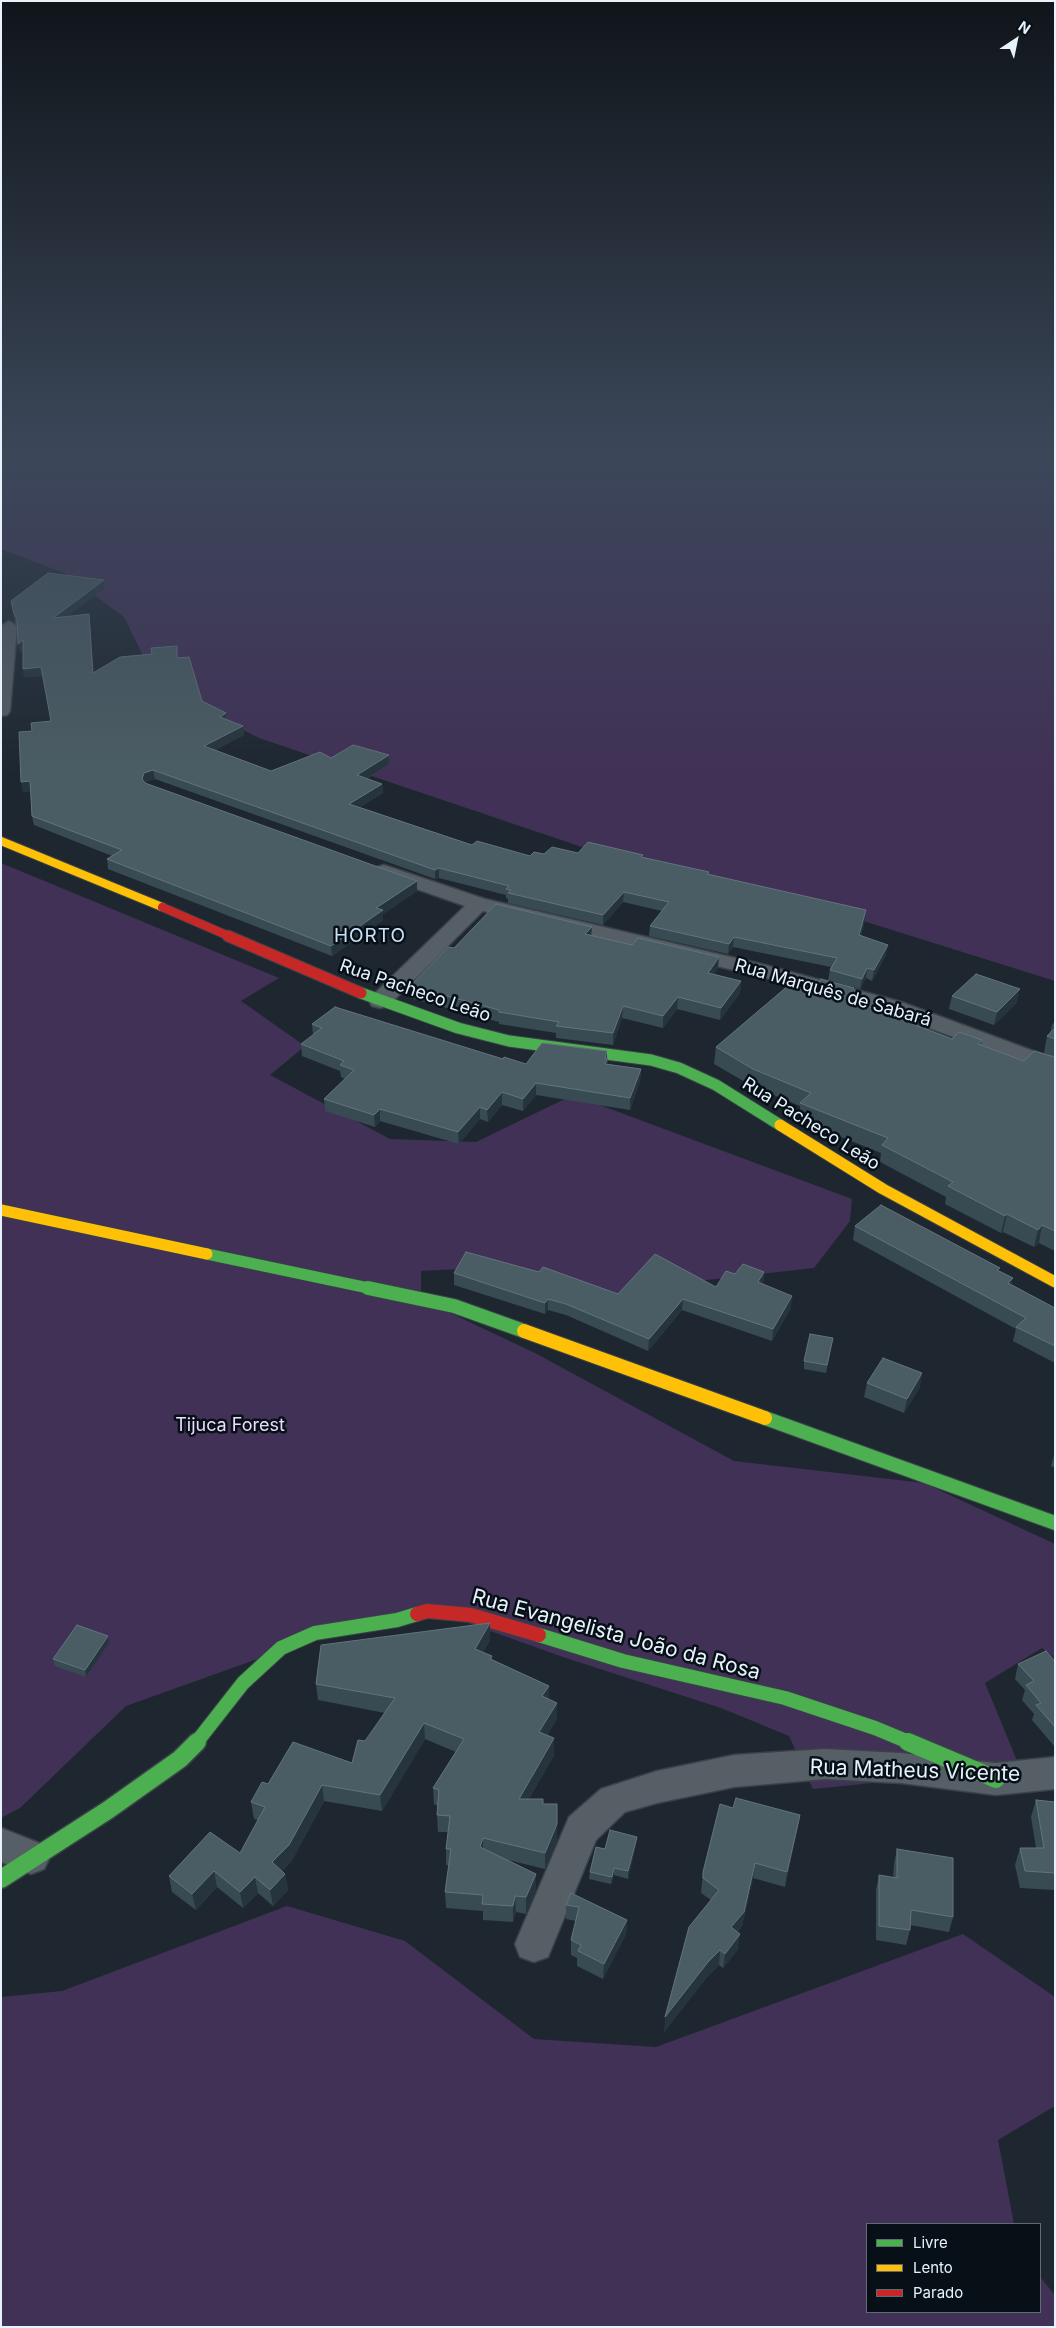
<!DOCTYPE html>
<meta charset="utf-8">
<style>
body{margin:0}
#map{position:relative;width:1056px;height:2328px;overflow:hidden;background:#1e2730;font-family:Inter,sans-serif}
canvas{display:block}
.frame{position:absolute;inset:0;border:2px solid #e7f2fd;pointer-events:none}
.legend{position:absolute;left:866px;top:2223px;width:175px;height:90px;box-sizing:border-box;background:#081017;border:1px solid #616a73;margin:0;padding:6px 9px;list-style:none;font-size:15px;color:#e7f2fd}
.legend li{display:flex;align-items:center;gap:10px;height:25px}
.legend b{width:25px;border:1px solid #616a73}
.north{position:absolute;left:991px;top:15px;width:50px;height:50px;-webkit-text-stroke:4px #081017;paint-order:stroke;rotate:34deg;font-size:14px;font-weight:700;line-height:20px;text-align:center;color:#e7f2fd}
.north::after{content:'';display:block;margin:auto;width:18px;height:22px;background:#e7f2fd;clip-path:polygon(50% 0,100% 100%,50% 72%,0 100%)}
</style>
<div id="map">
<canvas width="1056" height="2328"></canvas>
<div class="frame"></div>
<ul class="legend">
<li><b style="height:6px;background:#4caf50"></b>Livre</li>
<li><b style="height:6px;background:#ffc107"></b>Lento</li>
<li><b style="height:6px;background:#c62828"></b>Parado</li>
</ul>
<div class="north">N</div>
</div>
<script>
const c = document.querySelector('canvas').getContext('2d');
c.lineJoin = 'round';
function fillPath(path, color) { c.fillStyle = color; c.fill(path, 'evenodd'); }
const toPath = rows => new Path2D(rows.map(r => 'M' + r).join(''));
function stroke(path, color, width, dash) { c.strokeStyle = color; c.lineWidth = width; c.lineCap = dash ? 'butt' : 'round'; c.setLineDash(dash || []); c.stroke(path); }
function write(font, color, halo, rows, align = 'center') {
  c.font = font + ' Inter,sans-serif'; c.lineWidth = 5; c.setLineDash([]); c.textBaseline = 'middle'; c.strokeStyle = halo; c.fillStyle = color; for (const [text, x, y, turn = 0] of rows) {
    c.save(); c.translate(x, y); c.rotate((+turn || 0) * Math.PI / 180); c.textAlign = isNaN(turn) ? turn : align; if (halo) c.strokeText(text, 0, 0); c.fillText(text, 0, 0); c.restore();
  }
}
const green = toPath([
 [1,452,1055,452,1055,981,806,903,662,874,259,738,198,707,147,664,124,617,64,573,1,549],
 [1,863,279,978,241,1001,305,1046,270,1075,390,1139,476,1142,573,1095,852,1199,850,1221,814,1268,671,1284,600,1304,460,1269,421,1271,421,1299,535,1353,734,1461,924,1483,1055,1544,1055,1658,1042,1648,985,1683,1020,1768,813,1789,789,1736,721,1708,566,1658,448,1616,333,1632,126,1706,20,1808,1,1818],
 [287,1906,405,1941,534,2039,656,2047,963,1934,1055,1997,1055,2106,998,2140,1014,2224,867,2224,867,2312,1040,2312,1040,2277,1055,2295,1055,2327,1,2327,1,1997,62,1991]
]);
const street = toPath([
 [9,621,17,626,10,711,7,715,1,716,1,626,9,621],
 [384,865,485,899,765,965,901,1002,1055,1059,1055,1074,885,1012,759,976,483,911,388,1006,380,1008,372,1006,369,1001,372,996,465,906,377,875,374,871,377,867,384,865],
 [825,1749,901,1753,996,1763,1055,1757,1055,1789,996,1795,901,1783,825,1779,734,1787,657,1803,625,1812,596,1840,548,1957,534,1962,520,1957,515,1944,569,1817,601,1789,657,1771,734,1755,825,1749],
 [1,1828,44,1845,50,1857,44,1869,31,1874,1,1862,1,1828]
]);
const fastFar2 = toPath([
 [361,993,458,1028,509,1041,651,1060,679,1068,716,1085,780,1125],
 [207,1254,373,1289]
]);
const fastFar1 = toPath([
 [368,1288,454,1306,524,1331],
 [765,1418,1055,1523],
 [539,1635,623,1661,785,1698,875,1728,911,1743],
 [196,1743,243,1683,281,1648,315,1633,397,1620,417,1614]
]);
const fast = toPath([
 [908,1742,996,1779],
 [1,1879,108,1810,180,1759,197,1742]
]);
const slowFar2 = toPath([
 [1,841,162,907]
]);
const slowFar1 = toPath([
 [780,1125,883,1189,1055,1282],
 [1,1210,207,1254]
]);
const slow = toPath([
 [524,1331,765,1418]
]);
const jamFar2 = toPath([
 [162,907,231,937]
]);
const jamFar1 = toPath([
 [228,936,361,993]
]);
const jam = toPath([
 [417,1614,427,1611,471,1615,539,1635]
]);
const wall = toPath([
 [104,580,105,588,67,616,90,623,93,673,178,658,202,701,226,713,227,720,243,726,244,735,215,750,271,771,331,758,389,755,389,764,367,779,382,784,383,793,360,807,472,845,530,856,578,853,643,858,709,872,709,874,865,920,861,935,886,955,872,981,866,978,860,989,828,980,830,970,831,967,733,947,728,954,649,936,650,926,662,911,623,902,603,925,508,903,508,899,506,898,506,895,439,878,435,879,155,779,145,782,145,783,417,891,383,914,383,920,332,956,108,869,107,859,112,856,34,825,32,816,31,791,23,792,32,731,51,721,43,676,24,677,23,650,20,652,18,644,18,625,15,623,11,601],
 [591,936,718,968,714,974,741,981,740,993,720,1020,677,1009,663,1028,622,1018,613,1045,556,1038,556,1033,499,1024,499,1022,410,998,410,986,454,948],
 [952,996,1017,1002,994,1025,949,1009],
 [852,1001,952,1039,982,1040,981,1045,1024,1061,1055,1057,1055,1251,1039,1243,1034,1247,1003,1232,1001,1233,945,1204,946,1197,880,1162,881,1153,799,1120,800,1106,752,1086,714,1064,716,1047],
 [1055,1021,1055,1057,1044,1053,1047,1036,1050,1034,1052,1025],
 [312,1024,526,1064,607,1051,607,1058,608,1058,608,1064,641,1069,640,1081,630,1110,536,1095,523,1111,502,1105,488,1122,480,1119,459,1144,380,1121,375,1127,325,1111,324,1099,345,1079,341,1077,340,1071,302,1056,301,1044,313,1035],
 [855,1226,999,1271,1012,1285,1055,1308,1055,1363,1013,1341,1016,1329,853,1240],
 [764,1272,763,1284,791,1308,772,1341,682,1310,648,1351,566,1315,548,1310,545,1314,454,1285,454,1273,618,1294,716,1287,735,1274],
 [833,1338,826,1373,804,1369,804,1361],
 [867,1383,920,1387,904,1413,864,1397],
 [1055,1452,1055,1468,1051,1466],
 [108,1636,109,1643,86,1677,55,1666,53,1659],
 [490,1640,483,1652,492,1656,492,1659,549,1686,549,1699,557,1703,557,1719,547,1735,554,1755,529,1799,543,1804,557,1840,545,1869,508,1860,536,1874,536,1890,526,1914,516,1912,513,1922,483,1920,483,1911,446,1908,445,1892,449,1865,446,1865,446,1849,448,1832,438,1832,437,1815,438,1806,434,1804,433,1788,456,1752,425,1739,382,1811,324,1801,291,1862,282,1871,285,1874,288,1890,273,1906,258,1893,243,1908,217,1887,196,1910,172,1892,169,1876,240,1853,258,1820,254,1819,251,1802,268,1784,352,1763,385,1713,318,1700,316,1684],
 [1055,1661,1055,1747,1032,1720,1034,1714,1022,1700,1025,1690,1015,1679,1018,1664],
 [1036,1800,1055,1802,1055,1890,1020,1888,1015,1865,1020,1848,1036,1848,1031,1817],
 [733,1808,800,1815,797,1830,785,1887,753,1878,742,1926,737,1932,738,1949,723,1968,719,1965,707,1977,664,2032,711,1900,701,1893,703,1872],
 [637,1837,636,1844,628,1879,614,1875,611,1884,589,1879,590,1872,605,1849],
 [897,1849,953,1917,949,1932,910,1925,910,1930,906,1945,876,1940,876,1890,879,1875,893,1878,894,1864],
 [571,1893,627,1920,626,1934,603,1979,577,1966,577,1958,571,1955,571,1940,576,1921,566,1919,566,1905]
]);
const shadedWall = toPath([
 [104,580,105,588,54,626,53,618],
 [89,614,90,623,94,682,93,673],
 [23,640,24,649,20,652,18,644],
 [41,667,43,676,24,677,23,669],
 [226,713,227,722,220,717],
 [243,726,244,735,205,755,204,746],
 [389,755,389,764,357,785,357,775],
 [153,770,155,779,145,782,143,788,142,779,144,773],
 [30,781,32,791,23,792,21,782],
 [382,784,383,793,350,813,349,804],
 [439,868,439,878,435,879,435,870],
 [417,881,417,891,383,914,383,920,332,956,331,946,376,908],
 [624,892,623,902,603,925,603,915],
 [866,910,865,920,858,945,859,935],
 [592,927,591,938,585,934],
 [734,937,733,947,728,954,729,944],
 [888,945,886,955,872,981,874,970],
 [719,957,718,968,707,984,708,973],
 [867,968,866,978,860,989,862,979],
 [741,981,740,993,720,1020,721,1008],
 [854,988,852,1004,848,999],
 [1020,989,1017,1002,994,1025,997,1012],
 [678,997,677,1009,663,1028,663,1016],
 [623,1006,622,1018,613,1045,613,1033],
 [607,1051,607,1062,608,1058,608,1070,605,1076,605,1058],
 [641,1069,640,1081,630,1110,630,1098],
 [536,1083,536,1095,523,1111,523,1099],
 [502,1092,502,1105,488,1122,487,1110],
 [480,1107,480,1119,459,1144,458,1132],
 [380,1109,380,1121,375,1127,374,1115],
 [1007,1214,1003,1232,1001,1233,1005,1216],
 [1042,1225,1039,1243,1034,1247,1038,1230],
 [764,1272,763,1283,756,1293,758,1282],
 [1013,1278,1010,1293,1008,1283],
 [792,1296,791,1308,772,1341,773,1329],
 [548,1299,548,1310,545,1314,545,1303],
 [683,1299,682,1310,648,1351,649,1339],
 [922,1373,920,1387,904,1413,907,1399],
 [490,1623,490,1640,476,1666,475,1649],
 [108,1636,109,1643,86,1677,85,1670],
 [549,1686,549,1703,542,1696],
 [557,1703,557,1719,539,1748,539,1732],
 [424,1723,425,1739,382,1811,380,1795],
 [554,1738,554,1755,519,1816,519,1799],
 [322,1785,324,1801,291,1862,275,1879,272,1862],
 [800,1815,797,1830,785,1887,787,1872],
 [557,1824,557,1840,545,1869,545,1853],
 [637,1837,636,1844,628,1879,628,1871],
 [483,1838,483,1855,480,1847],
 [755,1863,753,1878,742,1926,729,1942,731,1927],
 [614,1868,614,1875,611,1884,612,1877],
 [214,1871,217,1887,196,1910,192,1894],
 [285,1874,288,1890,273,1906,270,1890],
 [536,1874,536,1890,526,1914,526,1897],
 [255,1877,258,1893,243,1908,240,1892],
 [515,1896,516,1912,513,1922,513,1906],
 [627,1920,626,1934,603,1979,604,1964],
 [740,1934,738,1949,723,1968,725,1954],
 [720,1950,719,1965,707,1977,664,2032,665,2017,708,1962]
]);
const building = toPath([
 [48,573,104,580,53,618,89,614,93,673,120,657,152,654,151,648,177,646,177,658,189,657,202,701,226,713,220,717,243,726,204,746,271,771,320,752,331,758,353,745,389,755,357,775,382,784,349,804,472,845,477,841,530,856,534,852,544,854,552,847,578,853,588,842,643,855,641,857,709,872,707,874,866,910,859,935,888,945,874,970,867,968,862,979,830,970,837,958,734,937,729,944,650,926,669,902,624,892,603,915,508,893,511,890,506,889,509,886,439,868,435,870,153,770,144,773,142,779,145,783,417,881,376,908,383,910,331,946,107,859,122,850,32,816,30,781,21,782,19,732,32,731,31,723,51,721,41,667,23,669,23,640,18,644,17,618,14,614,11,601,48,573],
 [496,904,592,927,585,934,632,945,638,938,719,957,708,973,741,981,721,1008,678,997,663,1016,623,1006,613,1033,556,1026,559,1022,499,1012,499,1010,410,986,448,947,454,948,496,904],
 [976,974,1020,989,997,1012,952,996,976,974],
 [821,979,854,988,848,999,952,1039,959,1032,982,1040,978,1044,1024,1061,1034,1051,1055,1057,1055,1231,1042,1225,1038,1230,1007,1214,1005,1216,948,1186,953,1182,882,1145,888,1138,800,1103,811,1093,753,1069,716,1047,789,985,814,991,821,979],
 [335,1007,503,1059,504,1057,526,1064,542,1043,607,1051,605,1058,608,1058,605,1064,641,1069,630,1098,536,1083,523,1099,502,1092,487,1110,480,1107,458,1132,380,1109,374,1115,324,1099,354,1070,340,1065,344,1061,301,1044,322,1028,312,1024,335,1007],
 [1055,1028,1055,1039,1047,1036,1055,1028],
 [881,1205,1000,1268,997,1270,1013,1278,1008,1283,1055,1308,1055,1346,1016,1327,1026,1318,855,1226,881,1205],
 [466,1252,539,1272,543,1267,618,1294,655,1254,716,1287,726,1271,735,1274,743,1264,764,1272,758,1282,792,1296,773,1329,683,1299,649,1339,566,1304,548,1299,545,1303,454,1273,466,1252],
 [810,1334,833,1338,827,1365,804,1361,810,1334],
 [883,1358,922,1373,907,1399,867,1383,883,1358],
 [490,1623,475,1649,492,1656,490,1659,549,1686,542,1696,557,1703,539,1732,554,1738,519,1799,543,1799,543,1804,557,1804,557,1824,545,1853,483,1838,480,1847,536,1874,526,1897,515,1896,513,1906,482,1904,483,1895,445,1892,451,1849,446,1849,450,1816,437,1815,439,1790,433,1788,464,1739,424,1723,380,1795,322,1785,289,1845,272,1862,285,1874,270,1890,255,1877,240,1892,214,1871,192,1894,169,1876,210,1832,240,1853,265,1807,251,1802,262,1782,268,1784,293,1742,352,1763,358,1740,365,1741,395,1698,316,1684,321,1645,490,1623],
 [77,1625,108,1636,85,1670,53,1659,77,1625],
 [1046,1651,1055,1661,1055,1727,1036,1705,1041,1703,1026,1685,1034,1681,1018,1664,1046,1651],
 [736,1798,800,1815,787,1872,755,1863,744,1912,731,1927,740,1934,725,1954,720,1950,708,1962,665,2017,689,1927,719,1890,703,1878,703,1872,720,1804,733,1808,736,1798],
 [1036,1800,1055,1802,1055,1873,1025,1871,1020,1848,1044,1848,1036,1800],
 [610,1830,637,1837,628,1871,614,1868,612,1877,590,1872,596,1847,605,1849,610,1830],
 [897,1849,953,1858,953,1917,911,1910,910,1930,879,1926,879,1875,897,1878,897,1849],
 [571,1893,627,1920,604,1964,578,1951,581,1945,571,1940,579,1907,566,1905,571,1893]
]);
const streetNames = [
 ["Rua Pacheco Leão",415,991,19],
 ["Rua Marquês de Sabará",833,993,16],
 ["Rua Pacheco Leão",811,1124,32]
];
const parkNames = [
 ["Tijuca Forest",230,1426]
];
const neighbourhoodNames = [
 ["HORTO",370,936]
];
const nearStreetnames = [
 ["Rua Evangelista João da Rosa",616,1635,15],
 ["Rua Matheus Vicente",915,1771,2]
];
fillPath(green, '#413156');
stroke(street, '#3a4149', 3);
stroke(fastFar2, '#3a4149', 13);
stroke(fastFar1, '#3a4149', 16);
stroke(fast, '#3a4149', 21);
stroke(slowFar2, '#3a4149', 10);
stroke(slowFar1, '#3a4149', 13);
stroke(slow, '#3a4149', 16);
stroke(jamFar2, '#3a4149', 10);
stroke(jamFar1, '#3a4149', 13);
stroke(jam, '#3a4149', 16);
fillPath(street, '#565e66');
stroke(fastFar2, '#4caf50', 11);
stroke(fastFar1, '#4caf50', 14);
stroke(fast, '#4caf50', 18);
stroke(slowFar2, '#ffc107', 8);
stroke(slowFar1, '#ffc107', 11);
stroke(slow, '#ffc107', 14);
stroke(jamFar2, '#c62828', 8);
stroke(jamFar1, '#c62828', 11);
stroke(jam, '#c62828', 14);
fillPath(wall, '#384b52');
fillPath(shadedWall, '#26353d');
fillPath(building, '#4b5d64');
stroke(building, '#63747c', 1);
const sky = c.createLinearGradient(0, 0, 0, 778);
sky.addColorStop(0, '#10151a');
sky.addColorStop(0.58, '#3b4759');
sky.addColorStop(1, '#3b475900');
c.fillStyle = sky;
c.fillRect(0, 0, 1056, 778);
write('18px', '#e7f2fd', '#081017', streetNames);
write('18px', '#ebdcff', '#081017', parkNames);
c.letterSpacing = '1px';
write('19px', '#c9e0f5', '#081017', neighbourhoodNames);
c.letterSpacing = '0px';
write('21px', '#e7f2fd', '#081017', nearStreetnames);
</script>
